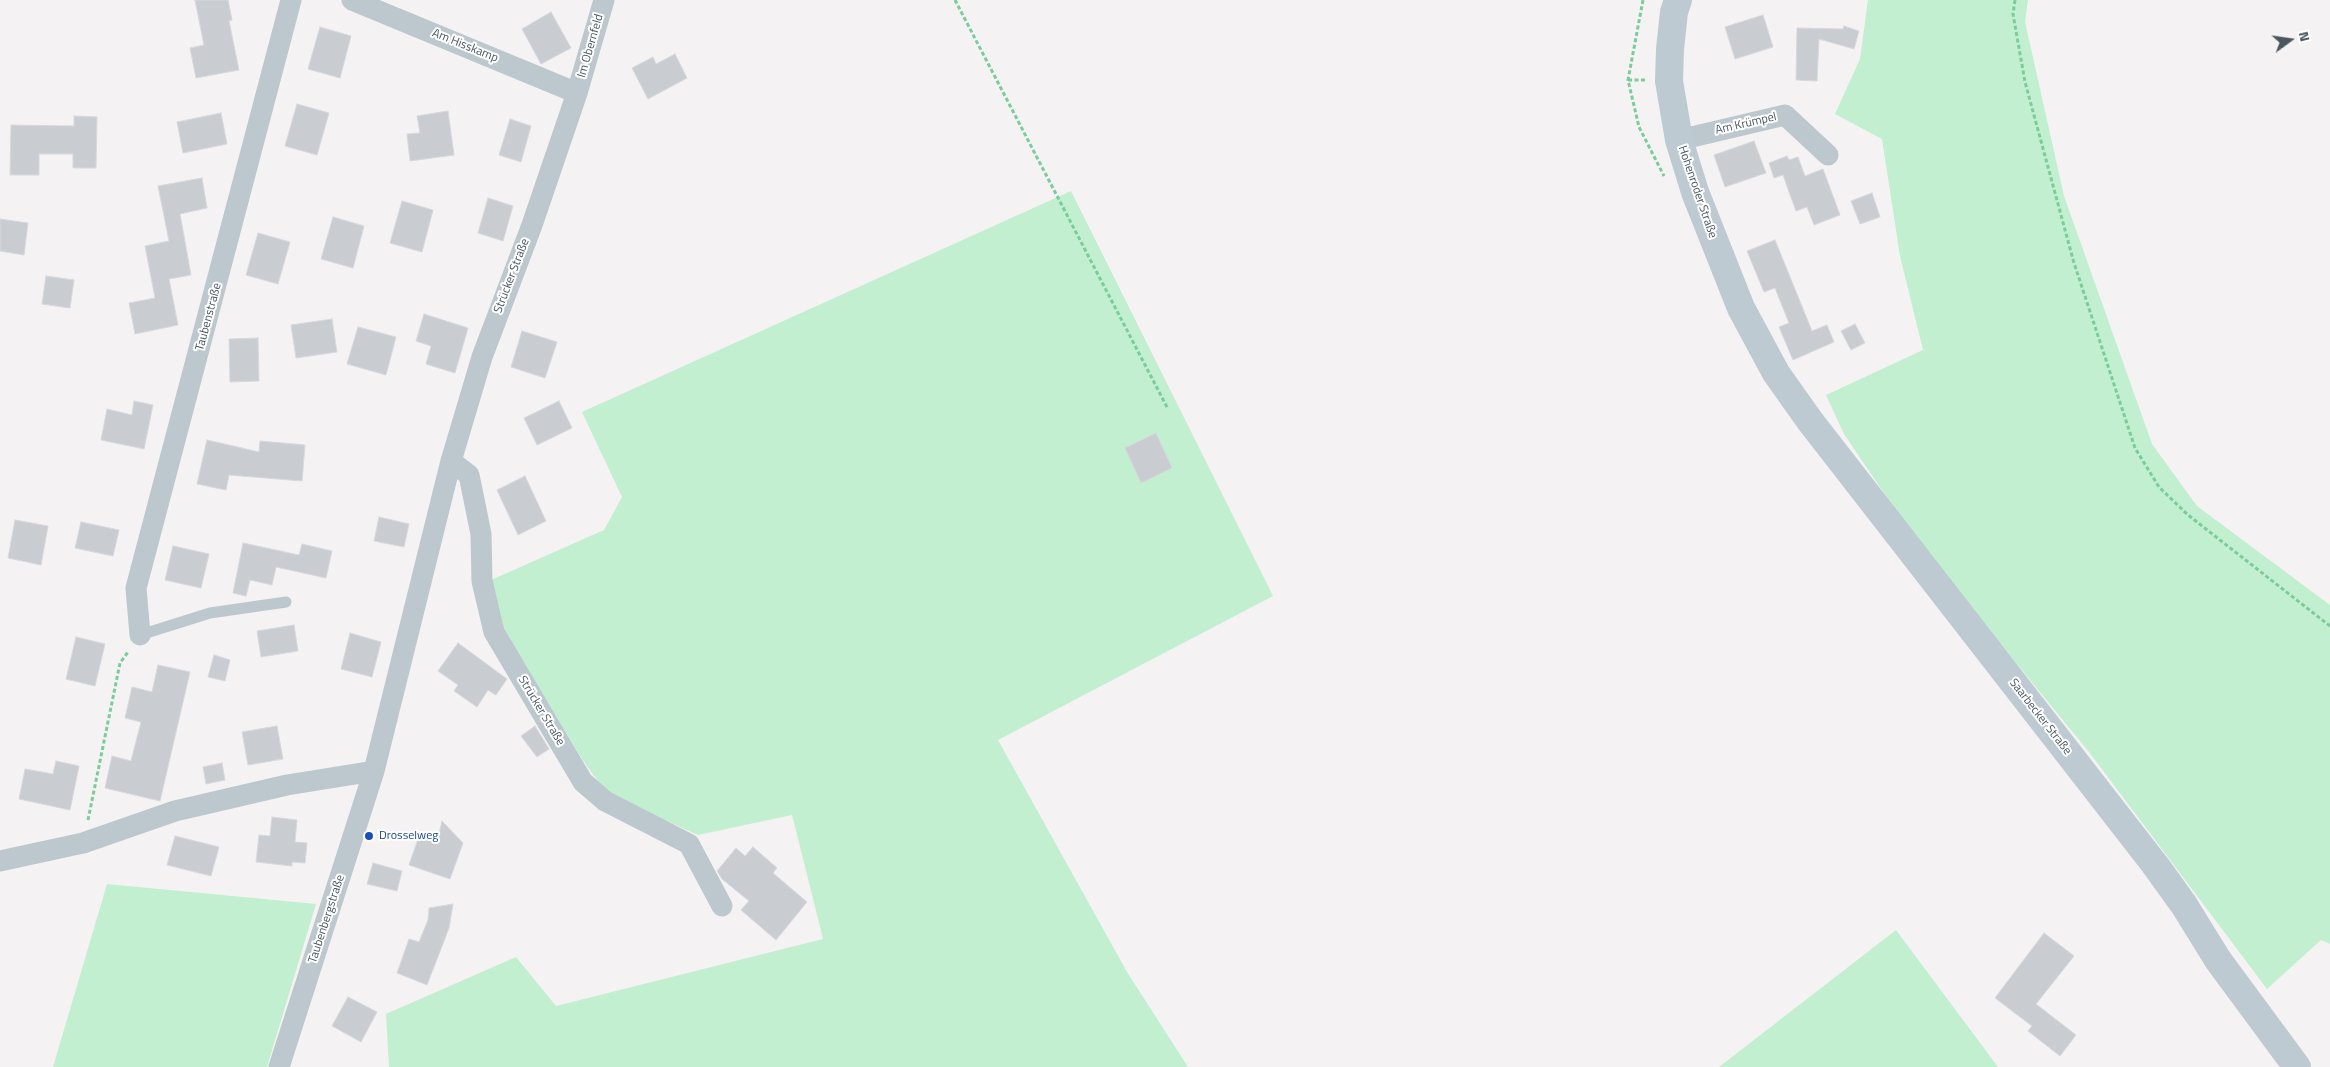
<!DOCTYPE html>
<meta charset="utf-8">
<style>
body{margin:0}
#map{position:relative;width:2330px;height:1067px;overflow:hidden;background:#f4f2f2;font-family:"Titillium Web",sans-serif}
canvas{display:block}
.north{position:absolute;left:2265px;top:15px;width:50px;height:50px;-webkit-text-stroke:4px #fff;paint-order:stroke;rotate:76deg;font-size:14px;font-weight:700;line-height:20px;text-align:center;color:#49575f}
.north::after{content:'';display:block;margin:auto;width:18px;height:22px;background:#49575f;clip-path:polygon(50% 0,100% 100%,50% 72%,0 100%)}
</style>
<div id="map">
<canvas width="2330" height="1067"></canvas>
<div class="north">N</div>
</div>
<script>
const c = document.querySelector('canvas').getContext('2d');
c.lineJoin = 'round';
function fillPath(path, color) { c.fillStyle = color; c.fill(path, 'evenodd'); }
const toPath = rows => new Path2D(rows.map(r => 'M' + r).join(''));
function stroke(path, color, width, dash) { c.strokeStyle = color; c.lineWidth = width; c.lineCap = dash ? 'butt' : 'round'; c.setLineDash(dash || []); c.stroke(path); }
function write(font, color, halo, rows, align = 'center') {
  c.font = font + ' "Titillium Web",sans-serif'; c.lineWidth = 4; c.setLineDash([]); c.textBaseline = 'middle'; c.strokeStyle = halo; c.fillStyle = color; for (const [text, x, y, turn = 0] of rows) {
    c.save(); c.translate(x, y); c.rotate((+turn || 0) * Math.PI / 180); c.textAlign = isNaN(turn) ? turn : align; if (halo) c.strokeText(text, 0, 0); c.fillText(text, 0, 0); c.restore();
  }
}
const green = toPath([
 [1868,0,2028,0,2025,22,2064,196,2152,444,2197,506,2330,605,2330,944,2321,940,2267,989,2089,752,1917,542,1844,434,1826,395,1923,350,1900,256,1882,139,1835,114,1860,59],
 [1071,191,1273,596,998,740,1127,972,1188,1067,389,1067,386,1014,516,957,556,1006,823,939,792,815,698,835,607,794,582,759,502,627,491,580,604,530,622,497,582,412],
 [107,884,316,904,267,1067,53,1067],
 [1896,930,1998,1067,1719,1067]
]);
const building = toPath([
 [195,0,228,0,232,20,229,21,239,70,196,78,190,48,204,45,195,0],
 [551,12,571,48,541,64,522,29,551,12],
 [1763,15,1773,47,1735,59,1725,27,1763,15],
 [1844,26,1859,31,1854,49,1819,39,1817,81,1796,80,1797,28,1843,29,1844,26],
 [320,27,351,36,340,78,308,69,320,27],
 [675,54,687,78,648,99,632,68,653,57,656,64,675,54],
 [297,104,329,113,317,155,285,146,297,104],
 [448,111,454,155,410,161,407,134,420,133,417,116,448,111],
 [221,113,227,144,183,153,177,122,221,113],
 [74,116,97,117,96,168,73,168,73,154,39,154,39,175,10,175,11,125,74,126,74,116],
 [510,119,531,126,521,162,499,155,510,119],
 [1754,141,1766,173,1725,187,1714,155,1754,141],
 [1787,156,1789,160,1798,157,1805,176,1823,169,1840,215,1814,225,1807,207,1796,211,1783,175,1774,178,1769,163,1787,156],
 [202,178,207,208,180,214,191,275,169,279,178,325,135,334,129,303,155,298,145,246,169,241,158,186,202,178],
 [1872,193,1880,217,1860,224,1851,201,1872,193],
 [488,198,513,206,503,241,478,233,488,198],
 [402,201,433,210,422,252,390,243,402,201],
 [333,217,364,226,353,268,321,259,333,217],
 [0,219,28,223,24,255,0,251,0,219],
 [258,233,290,242,278,284,246,275,258,233],
 [1775,240,1812,331,1827,325,1834,342,1793,360,1779,327,1789,323,1775,288,1764,292,1747,251,1775,240],
 [46,276,74,280,70,308,42,304,46,276],
 [424,314,468,328,455,373,426,364,431,346,416,341,424,314],
 [332,319,337,352,296,358,291,325,332,319],
 [1855,324,1865,343,1851,350,1841,331,1855,324],
 [358,327,396,337,386,375,347,364,358,327],
 [522,331,557,342,545,378,511,367,522,331],
 [258,338,259,381,230,382,229,339,258,338],
 [134,401,153,405,144,449,101,440,107,409,132,415,134,401],
 [559,401,572,428,537,445,524,418,559,401],
 [1156,433,1172,468,1141,483,1125,448,1156,433],
 [207,440,259,452,260,441,305,445,302,481,229,475,226,490,197,484,207,440],
 [525,476,546,521,518,535,497,490,525,476],
 [379,517,409,524,404,547,374,541,379,517],
 [15,520,48,526,41,565,8,558,15,520],
 [81,522,119,530,113,556,75,548,81,522],
 [243,543,299,555,302,544,332,551,326,578,276,567,272,585,250,580,246,596,233,593,243,543],
 [173,546,209,554,201,588,165,580,173,546],
 [294,625,298,651,261,657,257,631,294,625],
 [350,633,381,642,372,677,341,669,350,633],
 [76,637,105,644,95,686,66,679,76,637],
 [458,643,507,679,496,695,488,690,477,707,454,691,458,685,438,671,458,643],
 [214,655,230,660,225,681,208,677,214,655],
 [158,665,190,672,160,801,105,788,112,756,131,761,141,722,125,718,132,687,152,692,158,665],
 [277,726,283,759,248,765,242,732,277,726],
 [535,726,549,749,537,757,521,736,535,726],
 [56,761,79,766,70,810,19,799,25,769,53,774,56,761],
 [222,763,225,780,206,784,203,767,222,763],
 [272,817,297,820,295,842,307,843,305,863,292,862,292,866,256,862,259,835,270,836,272,817],
 [442,821,463,843,450,879,409,865,419,836,433,840,434,833,439,834,442,821],
 [175,836,219,847,211,876,167,865,175,836],
 [753,847,777,868,773,873,807,902,776,940,741,910,749,901,722,879,717,871,736,848,745,856,753,847],
 [373,863,402,871,397,891,367,884,373,863],
 [453,904,449,928,427,985,397,973,409,939,419,942,428,920,429,908,453,904],
 [2044,933,2074,956,2036,1004,2076,1035,2060,1056,2028,1031,2032,1026,1995,998,2044,933],
 [348,997,377,1012,361,1042,332,1026,348,997]
]);
const path = toPath([
 [955,0,1168,409],
 [1643,0,1628,80,1639,127,1664,176],
 [2015,0,2013,14,2025,82,2074,263,2135,448,2159,487,2188,515,2330,626],
 [1628,80,1645,80],
 [88,820,120,663,128,652]
]);
const service = toPath([
 [140,635,210,613,286,602]
]);
const minor = toPath([
 [352,0,577,93],
 [1679,140,1785,115,1828,155],
 [451,461,469,475,481,534,482,581,494,632,583,782,605,801,689,844,722,906],
 [140,635,136,588,291,0],
 [0,861,83,843,175,811,287,785,374,771],
 [279,1067,374,771,451,461,482,357,532,225,577,93,604,0]
]);
const secondary = toPath([
 [1678,0,1674,12,1670,49,1669,81,1679,140,1695,192,1741,308,1776,373,1810,421,2156,866,2184,905,2218,960,2297,1067]
]);
const markers = [
 [369,836,5,"#1a4fb4"]
];
const streetNames = [
 ["Am Hisskamp",465,46,22],
 ["Im Obernfeld",591,46,-74],
 ["Am Krümpel",1746,124,-13],
 ["Hohenroder Straße",1697,192,71],
 ["Strücker Straße",512,276,-69],
 ["Taubenstraße",209,317,-75],
 ["Strücker Straße",541,711,59],
 ["Saarbecker Straße",2040,717,52],
 ["Taubenbergstraße",327,919,-72]
];
const transitNames = [
 ["Drosselweg",379,836]
];
fillPath(green, '#c2efcf');
fillPath(building, '#c9cdd1');
stroke(building, '#d6d8dd', 1);
stroke(path, '#7acd9b', 3, [4, 2.5]);
stroke(service, '#bdc7ce', 11);
stroke(minor, '#bdc7ce', 21);
stroke(secondary, '#becad2', 28);
for (const [x, y, r, color] of markers) { const dot = new Path2D(); dot.arc(x, y, r, 0, 2 * Math.PI); c.fillStyle = color; c.fill(dot); stroke(dot, '#fff', 2); }
write('12px', '#49575f', '#fff', streetNames);
write('12px', '#164399', '#fff', transitNames, 'left');
</script>
